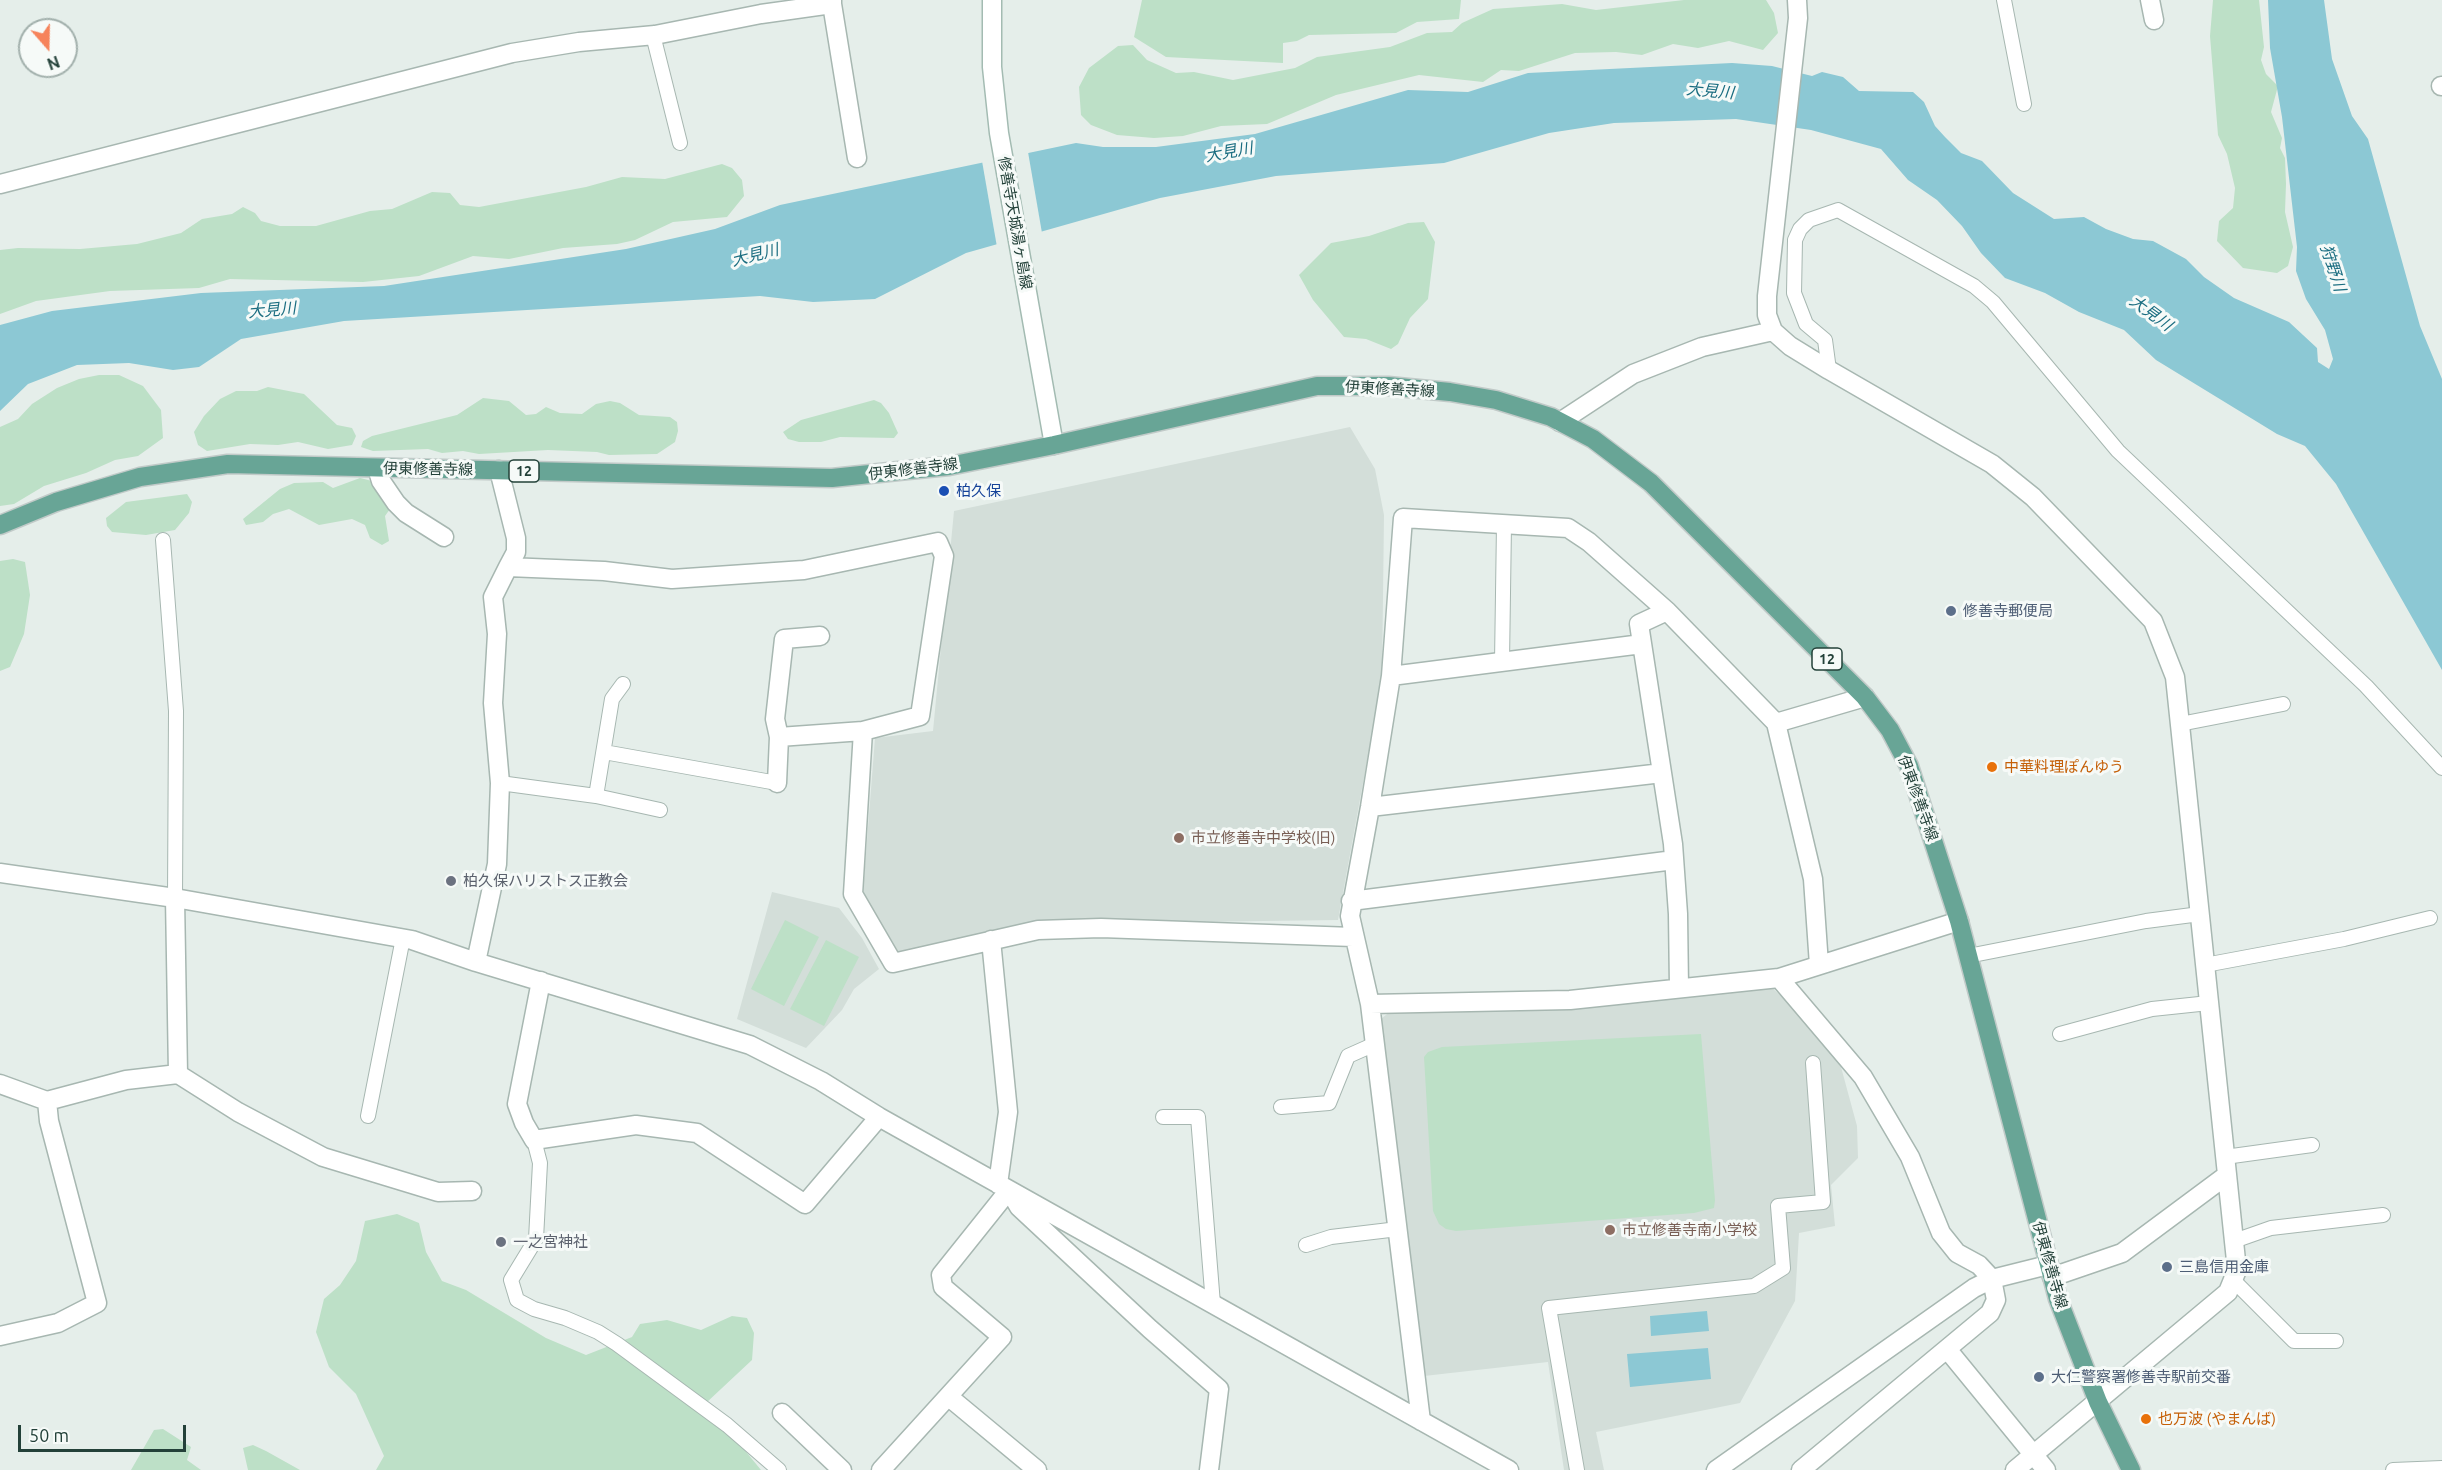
<!DOCTYPE html>
<meta charset="utf-8">
<style>
body{margin:0}
#map{position:relative;width:2442px;height:1470px;overflow:hidden;background:#e5eeea;font-family:Ubuntu,sans-serif}
canvas{display:block}
.north{position:absolute;left:18px;top:18px;width:60px;height:60px;box-sizing:border-box;background:#f6faf8;border:2px solid #a2b0ac;border-radius:50%;rotate:160deg;font-size:16px;font-weight:700;line-height:24px;text-align:center;color:#234139}
.north::after{content:'';display:block;margin:auto;width:21px;height:27px;background:#f6835b;clip-path:polygon(50% 0,100% 100%,50% 72%,0 100%)}
.scale{position:absolute;left:18px;top:1425px;width:168px;height:27px;box-sizing:border-box;border:3px solid #234139;border-top:0;padding-left:8px;font-size:18px;line-height:21px;white-space:nowrap;color:#234139;-webkit-text-stroke:4px #f6faf8;paint-order:stroke}
</style>
<div id="map">
<canvas width="2442" height="1470"></canvas>
<div class="north">N</div>
<div class="scale">50 m</div>
</div>
<script>
const c = document.querySelector('canvas').getContext('2d');
c.lineJoin = 'round';
function fillPath(path, color) { c.fillStyle = color; c.fill(path, 'evenodd'); }
const toPath = rows => new Path2D(rows.map(r => 'M' + r).join(''));
function stroke(path, color, width, dash) { c.strokeStyle = color; c.lineWidth = width; c.lineCap = dash ? 'butt' : 'round'; c.setLineDash(dash || []); c.stroke(path); }
function write(font, color, halo, rows, align = 'center') {
  c.font = font + ' Ubuntu,"Noto Sans JP",sans-serif'; c.lineWidth = 6; c.setLineDash([]); c.textBaseline = 'middle'; c.strokeStyle = halo; c.fillStyle = color; for (const [text, x, y, turn = 0] of rows) {
    c.save(); c.translate(x, y); c.rotate((+turn || 0) * Math.PI / 180); c.textAlign = isNaN(turn) ? turn : align; if (halo) c.strokeText(text, 0, 0); c.fillText(text, 0, 0); c.restore();
  }
}
const built = toPath([
 [1350,427,1375,469,1384,515,1382,679,1338,920,1041,924,899,953,863,892,875,738,933,731,954,511],
 [772,892,839,908,862,938,879,969,854,989,842,1010,806,1048,737,1019],
 [1769,985,1809,1022,1841,1067,1857,1126,1858,1158,1831,1185,1835,1226,1799,1233,1795,1301,1740,1403,1596,1432,1604,1470,1564,1470,1548,1362,1424,1376,1412,1311,1406,1222,1381,1019,1392,1010,1529,1011]
]);
const green = toPath([
 [1142,0,1461,0,1459,19,1417,22,1396,33,1309,35,1297,41,1283,43,1283,63,1166,57,1134,37],
 [1684,0,1766,0,1774,13,1778,33,1763,50,1729,41,1698,48,1673,44,1642,55,1616,52,1575,53,1519,71,1501,70,1483,82,1419,75,1336,95,1267,124,1221,126,1183,136,1154,138,1117,135,1091,125,1081,115,1079,87,1089,68,1118,46,1133,45,1147,60,1176,73,1194,72,1233,80,1295,68,1317,57,1390,47,1427,33,1452,32,1462,23,1493,9,1562,4,1596,10],
 [2213,0,2259,0,2264,47,2261,60,2266,74,2278,86,2271,112,2282,138,2280,148,2285,158,2286,184,2285,212,2293,247,2288,266,2277,273,2243,268,2217,241,2219,221,2233,208,2235,188,2227,154,2218,135,2210,36],
 [722,164,732,168,742,180,744,196,727,217,673,222,635,240,617,244,563,248,509,259,473,256,419,276,363,282,230,279,199,288,110,291,36,301,0,314,0,250,18,248,80,249,137,244,181,233,202,219,232,214,243,207,255,213,261,221,280,226,316,226,370,211,392,209,432,192,450,193,460,205,479,207,586,187,622,177,665,179],
 [1424,222,1435,242,1428,299,1410,318,1398,344,1391,349,1366,339,1344,337,1313,300,1299,275,1331,243,1369,236,1408,223],
 [99,375,119,375,143,386,161,410,163,438,138,456,115,460,86,473,44,486,14,504,0,506,0,427,18,419,32,404,57,388,79,379],
 [268,387,304,394,337,425,352,428,356,436,352,445,328,449,298,442,278,445,250,444,207,451,198,445,194,432,204,416,220,399,236,391,257,391],
 [483,398,509,401,526,415,536,414,546,407,560,413,582,414,596,404,610,401,620,403,639,415,670,417,677,422,678,431,675,442,657,454,609,455,597,452,548,450,479,454,463,451,442,453,428,449,373,451,361,447,363,441,372,436,457,415],
 [874,400,881,403,889,413,898,433,894,438,840,437,821,442,799,442,788,439,783,432,801,420],
 [360,478,372,481,390,509,385,516,389,541,382,545,370,538,365,525,352,519,319,525,289,509,273,514,263,522,246,525,243,519,280,489,294,483,323,482,333,488],
 [187,494,192,502,189,513,175,530,146,535,112,532,107,526,106,518,126,502],
 [13,559,25,562,30,595,24,634,10,667,0,671,0,561],
 [785,920,819,937,784,1006,751,989],
 [826,940,859,957,824,1026,790,1009],
 [1701,1034,1715,1200,1714,1208,1694,1213,1456,1231,1446,1229,1439,1224,1433,1211,1424,1057,1428,1052,1442,1047],
 [397,1214,419,1223,426,1252,442,1281,466,1290,546,1338,586,1355,632,1337,640,1324,667,1320,701,1330,732,1316,747,1318,754,1333,752,1360,706,1403,761,1470,376,1470,384,1456,356,1394,329,1367,316,1332,324,1299,340,1285,356,1261,365,1221],
 [163,1429,191,1447,187,1460,201,1470,131,1470,154,1430],
 [253,1445,266,1451,300,1470,248,1470,243,1448]
]);
const water = toPath([
 [2268,0,2324,0,2332,59,2352,116,2368,139,2420,326,2442,379,2442,670,2336,484,2305,446,2277,434,2156,360,2124,330,2079,312,2045,293,2005,278,1981,253,1962,226,1937,200,1908,180,1881,149,1811,130,1736,119,1614,123,1549,133,1444,163,1276,176,1160,198,966,253,875,299,813,302,760,296,344,321,241,339,199,367,173,370,129,363,77,365,28,384,0,411,0,325,52,311,201,293,384,286,626,249,715,229,780,205,1076,143,1103,147,1156,147,1255,134,1408,90,1468,92,1528,73,1732,63,1772,66,1812,76,1822,72,1843,77,1859,91,1913,92,1924,102,1935,126,1945,137,1961,153,1982,161,2013,193,2054,219,2084,217,2106,229,2133,239,2153,241,2186,259,2204,277,2234,298,2289,322,2317,348,2318,362,2329,369,2333,359,2325,330,2306,299,2296,271,2297,247,2282,117,2270,48],
 [1707,1311,1709,1331,1651,1336,1650,1316],
 [1708,1348,1711,1379,1630,1387,1627,1354]
]);
const pier = toPath([
 [1028,152,1042,233,997,247,982,161]
]);
const lane = toPath([
 [2004,0,2024,104],
 [653,35,680,143],
 [1829,370,1825,340,1806,324,1794,293,1795,240,1800,229,1809,220,1838,210,1974,286,1993,302,2118,451,2366,686,2442,768],
 [163,540,176,711,175,898],
 [1502,662,1504,524],
 [2180,724,2283,704],
 [604,752,777,783],
 [500,783,596,796,660,810],
 [596,796,612,699,623,684],
 [1968,956,2146,921,2200,914],
 [2205,965,2344,939,2430,918],
 [2060,1034,2152,1009,2209,1003],
 [1281,1107,1329,1103,1348,1056,1375,1044],
 [368,1116,403,938],
 [1163,1117,1198,1117,1213,1304],
 [534,1140,540,1163,536,1239,511,1280,517,1300,534,1309,565,1318,598,1332,617,1344,727,1425,779,1470],
 [2225,1157,2312,1145],
 [2234,1241,2271,1228,2383,1215],
 [1306,1245,1331,1237,1398,1229],
 [2234,1281,2294,1341,2336,1341],
 [1577,1470,1549,1308,1754,1286,1783,1268,1778,1206,1823,1202,1813,1063],
 [2393,1470,2442,1468]
]);
const street = toPath([
 [1797,0,1798,18,1767,296,1767,315,1773,331,1790,346,1829,370,1992,464,2033,497,2153,621,2175,677,2237,1270,2228,1292,2015,1470],
 [2150,0,2154,20],
 [832,4,857,158],
 [2441,86,2442,86],
 [0,184,512,53,579,42,655,35,761,14,832,4,832,0],
 [1560,422,1633,374,1702,347,1773,331],
 [377,468,381,481,396,503,406,513,444,537],
 [499,470,516,538,516,552,508,567],
 [1667,611,1639,624,1673,844,1678,914,1679,988],
 [1391,676,1642,644],
 [1776,723,1865,697],
 [779,737,863,731],
 [777,783,779,737,775,719,784,639,820,636],
 [1370,807,1662,773],
 [0,873,175,898,412,940,476,962,750,1045,821,1081,879,1117,1509,1470],
 [1351,901,1674,860],
 [991,940,1008,1112,998,1184],
 [476,962,497,864,500,783,493,703,497,634,493,597,508,567,604,571,672,579,804,570,938,542,944,556,920,716,863,731,853,894,893,963,1038,930,1101,928,1353,937],
 [1779,978,1863,1077,1910,1157,1941,1233,1957,1253,1979,1265,1992,1279,1996,1300,1990,1313,1801,1470],
 [541,981,517,1104,524,1123,534,1140,636,1125,697,1133,805,1204,879,1117],
 [1370,1004,1570,1000,1779,978,1959,921],
 [178,1074,238,1112,323,1157,438,1192,472,1191],
 [0,1084,47,1101],
 [2052,1277,2122,1253,2227,1175],
 [0,1336,58,1323,97,1303,49,1121,47,1101,126,1080,178,1074,175,898],
 [1947,1349,2046,1470],
 [949,1397,1037,1470],
 [782,1413,842,1470],
 [1421,1421,1370,1004,1350,916,1370,807,1391,676,1403,518,1568,528,1589,542,1667,611,1776,723,1813,879,1819,965],
 [881,1470,1002,1337,943,1287,941,1275,1009,1190,1019,1207,1150,1329,1219,1389,1209,1470],
 [1716,1470,1974,1288,1992,1279,2048,1265]
]);
const secondary = toPath([
 [992,0,992,67,999,133,1054,445]
]);
const primary = toPath([
 [0,525,56,502,140,477,228,464,832,478,908,470,949,466,1054,445,1317,386,1388,386,1450,392,1496,400,1551,417,1593,439,1651,483,1865,697,1890,730,1909,766,1959,921,2058,1299,2098,1402,2131,1470]
]);
const markers = [
 [944,491,6,"#1a4fb4"],
 [1951,611,6,"#5c6f8a"],
 [1992,767,6,"#e8710a"],
 [1179,838,6,"#8d6e63"],
 [451,881,6,"#6b7280"],
 [1610,1230,6,"#8d6e63"],
 [501,1242,6,"#6b7280"],
 [2167,1267,6,"#5c6f8a"],
 [2039,1377,6,"#5c6f8a"],
 [2146,1419,6,"#e8710a"]
];
const shields = [
 [524,471,30],
 [1827,659,30]
];
const shieldNames = [
 ["12",524,471],
 ["12",1827,659]
];
const streetNames = [
 ["修善寺天城湯ヶ島線",1015,223,80],
 ["伊東修善寺線",1390,389,3],
 ["伊東修善寺線",428,469,1],
 ["伊東修善寺線",913,469,-7],
 ["伊東修善寺線",1918,798,70],
 ["伊東修善寺線",2050,1265,74]
];
const transitNames = [
 ["柏久保",956,491]
];
const serviceNames = [
 ["修善寺郵便局",1963,611],
 ["三島信用金庫",2179,1267],
 ["大仁警察署修善寺駅前交番",2051,1377]
];
const foodNames = [
 ["中華料理ぽんゆう",2004,767],
 ["也万波 (やまんば)",2158,1419]
];
const educationNames = [
 ["市立修善寺中学校(旧)",1191,838],
 ["市立修善寺南小学校",1622,1230]
];
const worshipNames = [
 ["柏久保ハリストス正教会",463,881],
 ["一之宮神社",513,1242]
];
const waterNames = [
 ["大見川",1710,91,5],
 ["大見川",1229,152,-10],
 ["大見川",755,255,-14],
 ["狩野川",2333,268,72],
 ["大見川",272,310,-5],
 ["大見川",2151,313,36]
];
fillPath(built, '#d3ded9');
fillPath(green, '#bde0c7');
fillPath(water, '#8cc8d4');
fillPath(pier, '#e5eeea');
stroke(lane, '#a7b7b1', 16);
stroke(street, '#a7b7b1', 21);
stroke(secondary, '#a3bbb2', 21);
stroke(primary, '#c1cac8', 21);
stroke(lane, '#fff', 14);
stroke(street, '#fff', 18);
stroke(secondary, '#fff', 18);
stroke(primary, '#68a596', 18);
for (const [x, y, r, color] of markers) { const dot = new Path2D(); dot.arc(x, y, r, 0, 2 * Math.PI); c.fillStyle = color; c.fill(dot); stroke(dot, '#f6faf8', 2); }
for (const [x, y, w] of shields) { const box = new Path2D(); box.roundRect(x - w / 2, y - 11, w, 22, 4.5); c.fillStyle = '#f6faf8'; c.fill(box); stroke(box, '#234139', 1.5); }
write('bold 14px', '#234139', null, shieldNames);
write('15px', '#234139', '#f6faf8', streetNames);
write('15px', '#164399', '#f6faf8', transitNames, 'left');
write('15px', '#4e5e75', '#f6faf8', serviceNames, 'left');
write('15px', '#c56008', '#f6faf8', foodNames, 'left');
write('15px', '#785e54', '#f6faf8', educationNames, 'left');
write('15px', '#5b616d', '#f6faf8', worshipNames, 'left');
write('italic 16px', '#1a6d80', '#f6faf8', waterNames);
</script>
